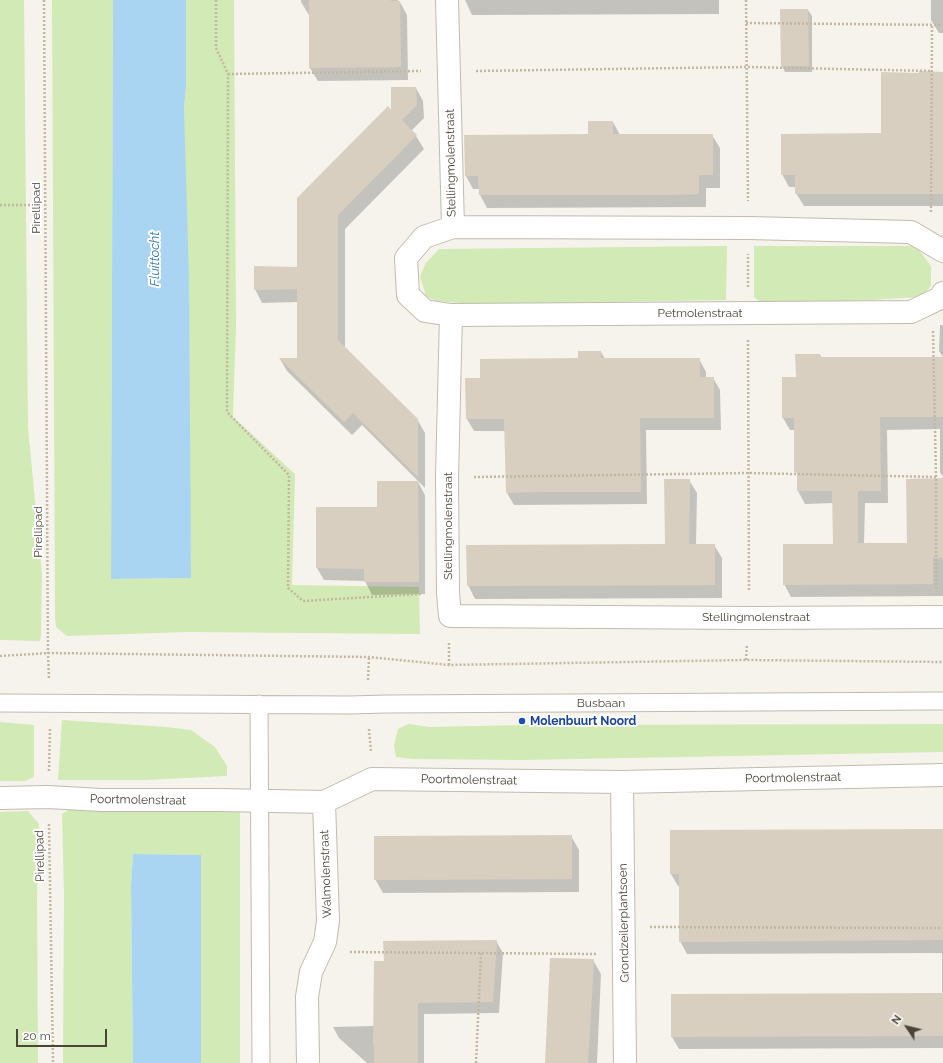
<!DOCTYPE html>
<style>
body{margin:0}
#map{position:relative;width:943px;height:1063px;overflow:hidden;background:#f6f3ec;font-family:Raleway,sans-serif}
canvas{display:block}
.north{position:absolute;left:887px;top:1007px;width:40px;height:40px;-webkit-text-stroke:3px #fff;paint-order:stroke;rotate:305deg;font-size:11px;font-weight:700;line-height:16px;text-align:center;color:#4b4439}
.north::after{content:'';display:block;margin:auto;width:14px;height:18px;background:#4b4439;clip-path:polygon(50% 0,100% 100%,50% 72%,0 100%)}
.scale{position:absolute;left:16px;top:1029px;width:91px;height:18px;box-sizing:border-box;border:2px solid #4b4439;border-top:0;padding-left:5px;font-size:12px;line-height:14px;white-space:nowrap;color:#4b4439;-webkit-text-stroke:3px #fff;paint-order:stroke}
</style>
<div id="map">
<canvas width="943" height="1063"></canvas>
<div class="north">N</div>
<div class="scale">20 m</div>
</div>
<script>
const c = document.querySelector('canvas').getContext('2d');
c.lineJoin = 'round';
function fillPath(path, color) { c.fillStyle = color; c.fill(path, 'evenodd'); }
const toPath = rows => new Path2D(rows.map(r => 'M' + r).join(''));
function stroke(path, color, width, dash) { c.strokeStyle = color; c.lineWidth = width; c.lineCap = dash ? 'butt' : 'round'; c.setLineDash(dash || []); c.stroke(path); }
function write(font, color, halo, rows, align = 'center') {
  c.font = font + ' Raleway,sans-serif'; c.lineWidth = 4; c.setLineDash([]); c.textBaseline = 'middle'; c.strokeStyle = halo; c.fillStyle = color; for (const [text, x, y, turn = 0] of rows) {
    c.save(); c.translate(x, y); c.rotate((+turn || 0) * Math.PI / 180); c.textAlign = isNaN(turn) ? turn : align; if (halo) c.strokeText(text, 0, 0); c.fillText(text, 0, 0); c.restore();
  }
}
const green = toPath([
 [0,0,24,0,28,427,42,574,41,636,40,641,0,640],
 [52,0,113,0,111,579,191,578,184,108,186,86,186,0,234,0,236,327,233,417,295,474,292,585,419,587,420,634,188,632,67,636,56,627,55,618],
 [727,246,726,300,563,303,462,303,436,301,426,296,420,277,425,264,439,249],
 [754,246,916,246,931,266,931,286,921,297,868,300,763,304,754,297],
 [62,720,166,727,191,730,215,747,227,766,227,776,145,780,58,780],
 [0,722,34,725,34,777,25,781,0,781],
 [408,724,430,727,524,725,943,724,943,752,523,760,412,759,396,757,394,745,398,729],
 [233,809,240,812,240,1063,201,1063,201,855,133,854,131,886,133,1063,63,1063,64,895,62,814,68,810],
 [28,811,39,824,37,897,38,1063,0,1063,0,812]
]);
const water = toPath([
 [113,0,186,0,186,86,184,108,189,280,191,578,111,579],
 [133,854,201,855,201,1063,133,1063,131,886]
]);
const shadow = toPath([
 [301,0,398,0,398,2,400,2,407,15,408,80,318,81,310,68,310,15,309,15,301,2],
 [465,0,719,0,719,14,472,15],
 [931,0,943,0,943,33,939,33,931,20],
 [808,10,812,16,812,72,785,72,782,66],
 [943,73,943,206,804,206,796,193,796,187,789,187,782,174,882,134,920,74],
 [416,88,423,101,424,118,411,131,416,136,424,149,345,229,345,348,417,419,425,433,425,488,362,425,352,435,287,371,280,359,298,359,298,302,262,303,255,289,298,268,392,113],
 [613,122,620,135,712,135,720,148,720,188,706,188,706,207,487,208,480,195,480,189,473,189,466,176,589,135],
 [940,325,943,325,943,357,939,351],
 [601,352,605,359,699,359,706,372,706,378,713,378,720,390,721,430,646,430,647,504,514,505,507,493,506,431,474,431,467,419,481,379,579,359],
 [820,355,822,358,943,358,943,477,940,472,940,429,887,430,888,503,865,503,864,544,908,544,943,479,943,596,791,597,784,584,834,545,834,503,805,504,798,491,798,475,795,471,795,430,790,430,783,418,797,378],
 [689,480,697,493,696,545,714,545,722,558,722,598,475,599,468,585,666,545],
 [418,482,425,495,425,594,372,595,365,581,324,580,317,568,378,508],
 [943,830,943,1048,679,1049,672,1037,672,995,942,994,942,953,687,954,680,941,680,886,678,886,671,874],
 [571,836,579,850,579,892,383,893,375,879],
 [496,941,503,953,499,1013,424,1014,424,1063,367,1063,339,1038,333,1027,374,1026,385,962],
 [593,960,601,974,597,1063,546,1063]
]);
const building = toPath([
 [309,0,391,0,391,1,400,1,401,67,309,68],
 [780,9,808,9,809,66,781,66],
 [919,71,943,72,943,194,795,194,795,175,781,175,781,134,881,133,881,72,919,73],
 [391,87,416,87,417,105,402,120,417,135,338,215,338,340,418,419,418,477,353,413,344,422,279,358,297,358,297,289,254,290,254,266,297,267,297,198,388,106,391,110],
 [588,121,613,121,613,134,713,134,713,175,699,175,699,194,674,195,479,195,478,176,465,176,464,135,588,134],
 [578,351,601,351,601,358,700,358,700,377,714,377,714,418,640,418,641,492,541,492,506,493,504,419,466,419,465,378,480,378,480,359,578,358],
 [795,354,820,354,820,357,943,357,943,417,880,417,881,491,858,491,858,543,907,543,906,479,943,478,943,558,933,558,933,584,783,585,783,544,833,544,832,491,797,491,797,472,794,472,794,418,782,418,782,377,796,377],
 [664,479,690,479,689,544,715,544,715,585,467,586,466,545,665,544],
 [377,481,418,481,419,582,364,582,364,569,316,568,316,507,377,507],
 [943,829,943,940,679,942,679,874,670,874,670,830],
 [572,835,572,879,374,880,374,836],
 [497,940,493,1002,418,1003,418,1063,374,1063,374,1045,373,1045,374,961,384,961,383,941],
 [550,958,594,959,588,1063,545,1063],
 [943,993,943,1036,671,1037,671,994]
]);
const path = toPath([
 [44,0,48,653,49,679],
 [216,0,216,48,228,74,227,412,289,475,288,588,303,601,421,594],
 [746,0,748,201],
 [746,23,943,25],
 [476,71,747,67,932,71],
 [228,74,421,71],
 [0,205,45,205],
 [931,212,932,25],
 [748,287,748,254],
 [933,331,936,477,936,590],
 [748,340,749,591],
 [474,477,748,473,936,477],
 [0,656,48,653,369,657,449,665,746,660,943,662],
 [746,660,747,644],
 [449,665,449,642],
 [368,680,369,657],
 [369,729,371,752],
 [49,771,50,728],
 [49,824,53,1063],
 [650,927,943,928],
 [350,952,597,954],
 [476,1063,481,953]
]);
const lane = toPath([
 [0,703,349,705,387,704,943,701],
 [259,704,261,1063]
]);
const street = toPath([
 [447,0,453,227,424,237,406,258,408,295,425,311,451,315,447,477,448,593,450,616,749,618,943,617],
 [453,227,748,228,911,232,943,251],
 [451,315,911,312,940,298,943,293],
 [622,782,625,1063],
 [0,798,48,797,101,800,219,800,324,802,372,779,622,782,943,775],
 [308,1063,307,997,311,972,325,942,328,921,324,802]
]);
const markers = [
 [522,721,4,"#1a4fb4"]
];
const streetNames = [
 ["Stellingmolenstraat",451,163,-91],
 ["Pirellipad",36,208,-90],
 ["Petmolenstraat",700,313],
 ["Stellingmolenstraat",448,526,-90],
 ["Pirellipad",38,532,-90],
 ["Stellingmolenstraat",756,617],
 ["Busbaan",601,703],
 ["Poortmolenstraat",793,778,-1],
 ["Poortmolenstraat",469,780,1],
 ["Poortmolenstraat",138,800,1],
 ["Pirellipad",40,856,-91],
 ["Walmolenstraat",326,874,-92],
 ["Grondzeilerplantsoen",624,923,-91]
];
const transitNames = [
 ["Molenbuurt Noord",530,721]
];
const waterNames = [
 ["Fluittocht",155,259,-90]
];
fillPath(green, '#d2eab5');
fillPath(water, '#a9d4f2');
fillPath(shadow, '#0003');
fillPath(building, '#d8cfc1');
stroke(lane, '#c2bbae', 19);
stroke(street, '#c2bbae', 24);
stroke(path, '#c4b79f', 2.5, [2, 2]);
stroke(lane, '#fff', 17);
stroke(street, '#fff', 22);
for (const [x, y, r, color] of markers) { const dot = new Path2D(); dot.arc(x, y, r, 0, 2 * Math.PI); c.fillStyle = color; c.fill(dot); stroke(dot, '#fff', 1.5); }
write('12px', '#4b4439', '#fff', streetNames);
write('bold 12px', '#164399', '#fff', transitNames, 'left');
write('italic 13px', '#2e7ab2', '#fff', waterNames);
</script>
